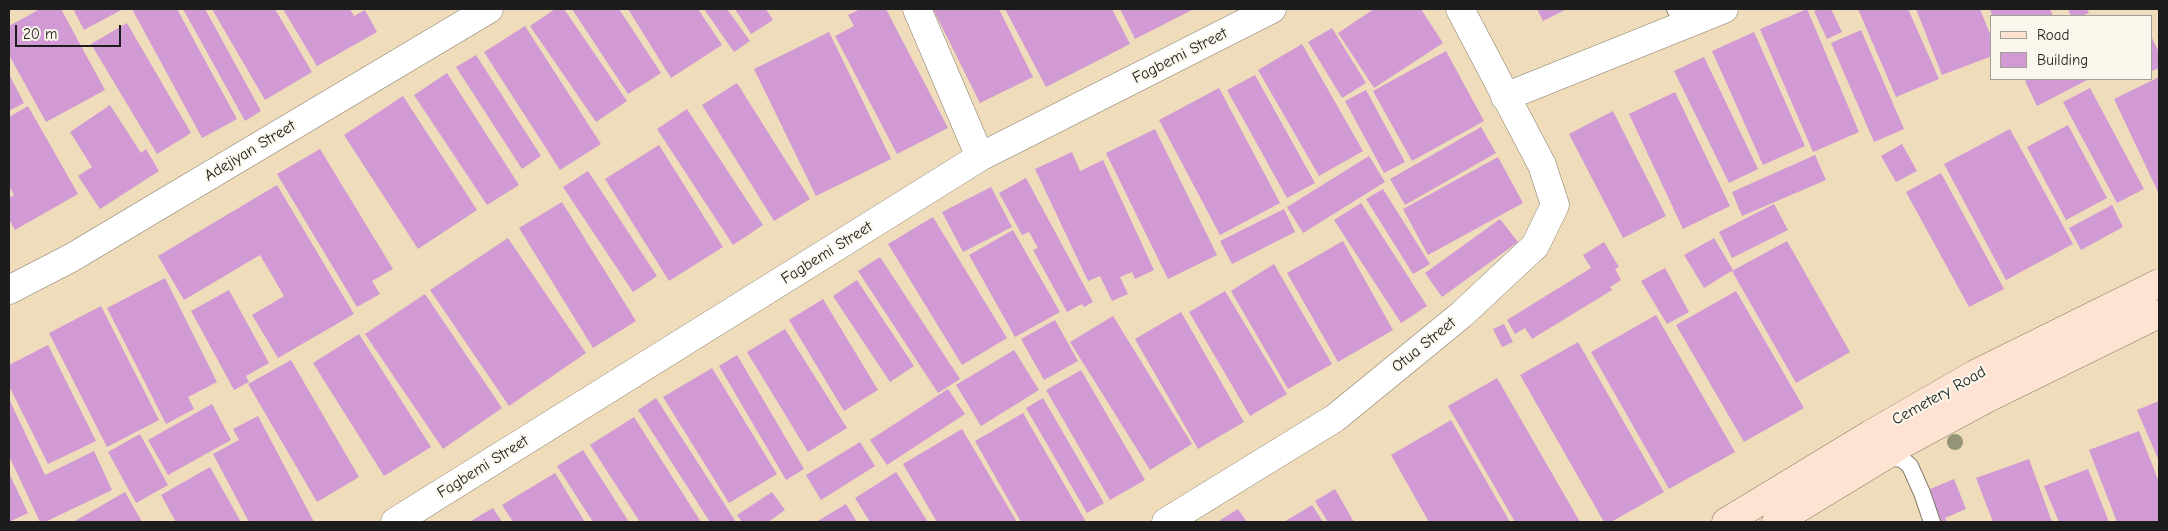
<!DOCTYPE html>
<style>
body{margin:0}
#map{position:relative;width:2168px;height:531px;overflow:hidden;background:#efdcba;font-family:"Comic Neue",sans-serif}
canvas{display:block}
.frame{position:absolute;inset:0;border:10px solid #1c1c1c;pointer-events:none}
.legend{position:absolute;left:1990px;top:15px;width:162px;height:65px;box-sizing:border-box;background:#fbf7ec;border:1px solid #a29f99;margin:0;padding:6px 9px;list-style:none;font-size:15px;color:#1c1c1c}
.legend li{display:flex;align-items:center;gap:10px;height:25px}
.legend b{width:25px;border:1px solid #a29f99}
.scale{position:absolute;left:15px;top:25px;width:106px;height:22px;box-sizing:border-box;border:2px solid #1c1c1c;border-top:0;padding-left:6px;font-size:15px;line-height:18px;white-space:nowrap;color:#1c1c1c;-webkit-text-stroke:4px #fbf7ec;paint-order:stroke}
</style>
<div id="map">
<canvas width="2168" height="531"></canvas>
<div class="frame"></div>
<ul class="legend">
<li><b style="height:6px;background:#fee3d2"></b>Road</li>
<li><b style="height:14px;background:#d19ad4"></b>Building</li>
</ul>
<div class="scale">20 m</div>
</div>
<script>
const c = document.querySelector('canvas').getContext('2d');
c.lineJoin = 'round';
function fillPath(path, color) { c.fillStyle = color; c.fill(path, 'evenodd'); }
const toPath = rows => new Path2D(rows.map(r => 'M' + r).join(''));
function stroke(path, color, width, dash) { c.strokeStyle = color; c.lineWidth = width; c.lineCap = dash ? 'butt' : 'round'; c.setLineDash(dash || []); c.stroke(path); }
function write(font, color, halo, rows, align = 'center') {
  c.font = font + ' "Comic Neue",sans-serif'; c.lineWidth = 4; c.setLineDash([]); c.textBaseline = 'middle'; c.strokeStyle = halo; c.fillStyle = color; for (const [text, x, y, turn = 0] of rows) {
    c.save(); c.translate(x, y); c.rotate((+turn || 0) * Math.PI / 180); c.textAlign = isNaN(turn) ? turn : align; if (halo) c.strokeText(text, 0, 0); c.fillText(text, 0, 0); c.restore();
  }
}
const building = toPath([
 [40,9,61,9,105,90,46,122,9,55,9,26],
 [73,9,123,9,84,30],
 [132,9,177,9,237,119,202,138],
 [183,9,205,9,261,111,245,121],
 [212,9,275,9,312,72,265,100],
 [283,9,350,9,354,16,365,10,377,32,317,66],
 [555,9,564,9,627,101,596,122,530,26],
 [572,9,619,9,661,73,628,94],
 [628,9,698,9,722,45,671,78],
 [704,9,727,9,750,41,734,52],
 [735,9,766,9,773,20,751,34],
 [860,9,886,9,948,128,897,154,835,36,854,26,848,15],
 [933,9,999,9,1033,77,980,103],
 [1005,9,1112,9,1130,44,1046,87],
 [1120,9,1194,9,1135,39],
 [1374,9,1421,9,1443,43,1374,88,1338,33],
 [1537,9,1567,9,1543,21],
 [1807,9,1859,132,1813,152,1760,29],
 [1819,9,1831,9,1842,32,1827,39,1814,11],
 [1858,9,1908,9,1939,79,1896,97],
 [1916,9,1980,9,1992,39,1992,56,1942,75],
 [1990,9,2050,9,2053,16,1992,16],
 [2068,9,2087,9,2089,13,2081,16,2071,16],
 [127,23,191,133,157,154,91,44],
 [525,26,601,144,560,170,484,52],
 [1332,28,1366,83,1342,98,1308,42],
 [1861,30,1904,129,1874,142,1831,43],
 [829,32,891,159,816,196,754,69],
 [1754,32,1805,146,1763,165,1712,51],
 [2152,38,2159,52,2159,68,2152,71],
 [1302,44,1363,151,1319,176,1258,70],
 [1446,51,1484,121,1412,161,1373,91],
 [476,55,541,156,522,169,456,67],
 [1704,57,1758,169,1729,183,1674,71],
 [447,73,519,185,487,205,414,95],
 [9,74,24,103,9,111],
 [1255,75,1315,183,1287,198,1227,90],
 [2159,77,2159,194,2114,99],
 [2029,79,2089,79,2037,106,2025,81],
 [737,83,810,199,774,221,702,105],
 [1219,88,1280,203,1220,235,1159,120],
 [2090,88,2144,189,2117,203,2063,102],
 [1366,90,1405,162,1384,173,1345,101],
 [1675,92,1730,206,1683,229,1629,114],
 [403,96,477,210,418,249,344,135],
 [110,105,141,153,146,149,159,171,100,209,78,176,92,167,70,132],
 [28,106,78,194,15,230,9,219,9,198,14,195,9,186,9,117],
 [687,109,763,225,733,245,657,129],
 [1613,111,1666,216,1623,238,1569,134],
 [2068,125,2107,198,2066,220,2027,147],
 [1481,127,1496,153,1405,205,1390,179],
 [1155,129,1217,255,1168,279,1106,153],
 [2010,129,2073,244,2006,280,1944,164],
 [1902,144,1917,171,1896,182,1881,156],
 [659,145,723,247,669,281,605,179],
 [320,149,393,269,372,281,380,294,357,307,277,174],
 [1072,152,1080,171,1103,160,1154,270,1135,279,1132,272,1120,277,1128,294,1112,301,1100,276,1088,281,1035,169],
 [1815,155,1826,180,1742,216,1732,192],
 [1369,156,1385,182,1303,233,1287,207],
 [1498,157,1523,203,1428,255,1403,209],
 [588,171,657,276,633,292,563,187],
 [1941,173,2004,289,1969,307,1906,192],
 [1026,178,1093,302,1084,307,1082,304,1067,312,1033,250,1038,248,1029,232,1022,235,999,193],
 [277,185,354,314,278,358,252,315,284,296,260,255,184,300,158,256],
 [991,187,1012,227,963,252,942,212],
 [1383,189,1430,264,1413,274,1366,199],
 [562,202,636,321,593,348,519,228],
 [1361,203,1427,306,1401,323,1334,220],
 [1774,204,1788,230,1732,258,1719,232],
 [2112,205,2123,227,2081,250,2069,228],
 [1284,209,1295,232,1232,264,1220,241],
 [933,217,1007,338,962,365,888,244],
 [1500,219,1518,242,1442,297,1425,273],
 [1013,230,1060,312,1015,337,969,255],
 [508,238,586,353,509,406,430,290],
 [1714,238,1733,270,1704,288,1684,255],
 [1343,241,1393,330,1338,362,1287,273],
 [1787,241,1850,352,1796,383,1732,271],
 [1604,242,1619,267,1615,269,1621,280,1610,287,1612,290,1532,339,1525,328,1515,334,1507,320,1591,268,1583,255],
 [880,257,960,379,938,393,858,271],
 [1274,264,1332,364,1288,389,1231,291],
 [1665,268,1689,312,1667,324,1641,281],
 [165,278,217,382,188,397,194,409,166,424,107,308],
 [857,280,914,366,890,382,833,296],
 [229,290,269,363,246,376,249,382,234,390,191,311],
 [1225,291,1287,394,1250,416,1189,312],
 [1736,291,1804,408,1744,442,1676,325],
 [425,294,502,408,443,449,365,334],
 [823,299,878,390,844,411,789,320],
 [101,306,159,420,107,447,49,333],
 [1181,312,1244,422,1198,449,1135,339],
 [1656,315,1735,452,1669,489,1591,352],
 [1113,316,1192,444,1150,470,1070,342],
 [1055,320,1078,361,1044,380,1021,339],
 [1504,324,1513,342,1502,347,1493,329],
 [785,329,847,428,808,452,747,352],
 [359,334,431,447,384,476,313,363],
 [1578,342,1664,492,1611,522,1604,522,1520,375],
 [48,345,96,441,48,464,9,386,9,365],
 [1014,350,1039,390,981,426,956,385],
 [737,355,804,469,786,480,719,366],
 [291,360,359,477,317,502,248,384],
 [712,368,777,474,729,503,663,397],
 [1081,370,1145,480,1110,500,1046,390],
 [1497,378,1580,522,1515,522,1448,406],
 [948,389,965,414,887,465,870,440],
 [656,398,736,522,710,522,638,410],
 [1043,398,1104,503,1087,513,1026,408],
 [9,399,45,475,94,451,112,490,45,522,40,522,9,456],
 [2159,401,2159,461,2137,410],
 [212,404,231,440,168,475,148,440],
 [1023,413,1086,522,1021,522,975,441],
 [258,416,314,522,249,522,213,454,239,440,233,429],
 [634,417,701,522,640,522,590,445],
 [1451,420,1510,522,1429,522,1391,455],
 [962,429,1017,522,937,522,903,464],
 [2139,431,2159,482,2159,522,2117,522,2089,450],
 [140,434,168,485,136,503,108,452],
 [860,442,875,466,821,500,806,475],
 [583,450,629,522,593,522,557,466],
 [2029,459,2052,522,1993,522,1976,478],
 [210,467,241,522,176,522,161,495],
 [2088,469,2109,522,2059,522,2044,486],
 [896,472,928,522,870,522,855,498],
 [9,473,28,513,9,522],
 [555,473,585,522,513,522,502,505],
 [1954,479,1966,509,1945,518,1947,522,1935,522,1923,492],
 [1335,489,1354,522,1328,522,1315,501],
 [125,492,142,522,73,522],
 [772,492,785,510,768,522,742,522,737,515],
 [846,504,857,522,816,522],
 [1312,505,1323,522,1284,522],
 [493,508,502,522,469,522],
 [1238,509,1247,522,1217,522]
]);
const service = toPath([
 [1675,9,1684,25],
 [1883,457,1902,459,1910,466,1922,493,1932,522]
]);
const minor = toPath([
 [917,9,980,157],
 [1505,97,1724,9],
 [9,290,71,258,489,9],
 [395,522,980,157,1272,9],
 [1166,522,1335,418,1461,315,1535,246,1555,205,1542,165,1460,9]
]);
const secondary = toPath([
 [1726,522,1871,434,1975,374,2159,283],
 [1776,522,1883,457,1897,447,1988,398,2159,314]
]);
const trees = [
 [1955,442]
];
const streetNames = [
 ["Fagbemi Street",1180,56,-27],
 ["Adejiyan Street",250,151,-31],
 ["Fagbemi Street",827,253,-32],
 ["Otua Street",1424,345,-39],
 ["Cemetery Road",1939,396,-29],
 ["Fagbemi Street",483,467,-32]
];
fillPath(building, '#d19ad4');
stroke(service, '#867c6b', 18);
stroke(minor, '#867c6b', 29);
stroke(secondary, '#867c6b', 29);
stroke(service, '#fff', 16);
stroke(minor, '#fff', 28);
stroke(secondary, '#fee3d2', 28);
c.fillStyle = '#939576';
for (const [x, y] of trees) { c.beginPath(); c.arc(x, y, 8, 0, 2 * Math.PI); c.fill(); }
write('16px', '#1c1c1c', '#fbf7ec', streetNames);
</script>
